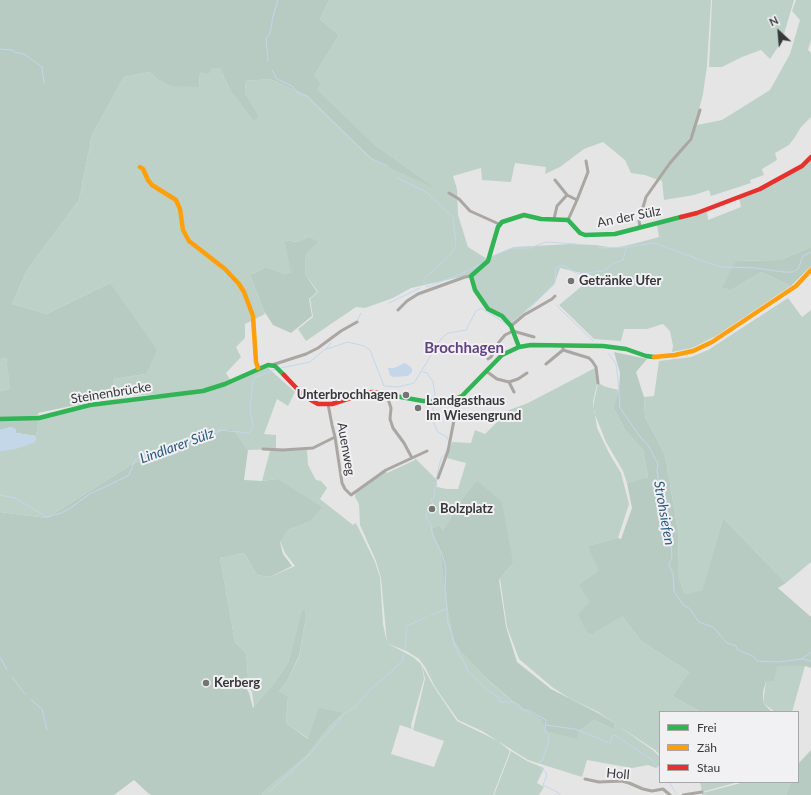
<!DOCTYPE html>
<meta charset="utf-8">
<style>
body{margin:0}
#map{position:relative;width:811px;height:795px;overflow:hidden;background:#e5e5e6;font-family:Lato,sans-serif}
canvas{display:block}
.legend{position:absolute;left:659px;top:711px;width:140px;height:72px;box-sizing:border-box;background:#f1f1f4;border:1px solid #a7a7a9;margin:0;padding:5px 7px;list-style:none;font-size:12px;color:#373738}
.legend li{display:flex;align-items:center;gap:8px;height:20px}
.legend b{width:20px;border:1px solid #a7a7a9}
.north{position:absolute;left:759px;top:12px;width:40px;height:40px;-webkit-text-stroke:3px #f1f1f4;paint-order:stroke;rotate:334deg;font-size:11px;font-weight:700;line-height:16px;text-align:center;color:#373738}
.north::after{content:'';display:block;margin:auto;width:14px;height:18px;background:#373738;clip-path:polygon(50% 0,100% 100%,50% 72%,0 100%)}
</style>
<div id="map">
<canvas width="811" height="795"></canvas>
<ul class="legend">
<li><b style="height:5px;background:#30b455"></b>Frei</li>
<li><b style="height:5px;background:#ff9f0a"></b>Zäh</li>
<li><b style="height:5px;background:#e5322d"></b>Stau</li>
</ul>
<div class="north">N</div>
</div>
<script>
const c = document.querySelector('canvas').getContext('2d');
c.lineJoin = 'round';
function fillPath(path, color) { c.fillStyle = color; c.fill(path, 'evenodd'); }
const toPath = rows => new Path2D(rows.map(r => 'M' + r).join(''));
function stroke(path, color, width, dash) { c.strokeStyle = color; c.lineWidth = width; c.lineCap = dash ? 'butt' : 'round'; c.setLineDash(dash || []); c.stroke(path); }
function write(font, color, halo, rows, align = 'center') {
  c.font = font + ' Lato,sans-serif'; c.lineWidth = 4; c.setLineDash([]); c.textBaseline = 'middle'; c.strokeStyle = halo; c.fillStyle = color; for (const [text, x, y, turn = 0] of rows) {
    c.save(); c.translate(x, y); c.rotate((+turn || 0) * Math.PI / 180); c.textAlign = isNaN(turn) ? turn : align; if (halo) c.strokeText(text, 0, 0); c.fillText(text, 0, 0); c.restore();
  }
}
const green = toPath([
 [329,0,711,0,707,66,703,94,693,133,658,180,645,175,631,173,625,160,603,142,584,149,560,167,545,174,546,167,515,163,511,182,482,180,481,168,453,176,457,189,458,215,468,247,487,259,483,263,469,275,411,288,393,298,365,308,356,307,306,341,298,329,313,317,310,299,318,292,305,274,306,253,309,237,297,242,284,240,292,272,285,274,266,267,250,275,265,314,245,324,245,338,236,347,241,357,226,373,231,381,267,367,295,392,288,406,277,399,264,434,276,435,276,449,248,450,232,428,181,442,129,466,47,518,0,512,0,450,2,451,35,442,39,418,90,405,194,392,114,397,113,379,146,374,110,283,47,314,12,304,27,270,79,200,92,135,124,77,150,72,156,78,199,87,200,72,212,68,220,68,229,88,259,116,245,93,246,81,270,79,308,96,374,161,432,186,375,145,316,90,314,76,339,35,320,19],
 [712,0,794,0,782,41,770,59,761,50,742,57,722,67,709,67],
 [796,0,811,0,811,40,808,50,811,53,811,117,801,127,795,137,789,145,775,153,777,160,762,169,764,175,750,180,751,183,711,196,709,190,694,195,664,200,662,181,660,180,671,163,692,139,697,125,722,120,770,90,790,54,800,20,792,11],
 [811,160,811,247,781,260,736,261,733,289,761,272,791,286,716,336,692,348,672,352,673,346,670,331,663,324,647,329,624,329,621,341,594,339,559,305,594,276,560,268,554,285,511,324,489,308,476,289,473,277,492,256,514,247,572,244,595,245,615,248,637,243,659,237,657,225,707,210,708,220,741,207,739,198,770,186,806,165],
 [788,298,802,317,811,310,811,562,786,583,723,518,702,592,685,594,679,580,678,531,665,455,645,417,644,397,654,396,659,361,691,357,708,350],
 [6,356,10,389,0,391,0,359],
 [595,368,597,384,593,402,597,428,609,453,621,473,629,504,618,538,587,546,622,616,641,641,689,672,672,696,701,712,660,712,660,755,655,750,617,725,654,751,660,757,660,765,656,768,648,765,632,768,587,760,582,777,528,760,482,731,458,720,435,687,425,667,419,659,408,652,387,643,381,578,376,561,360,525,359,504,355,497,356,492,385,471,387,473,415,460,415,458,437,480,437,487,447,489,458,489,466,463,447,458,452,442,471,443,475,430,485,434,509,410,528,403],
 [459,504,513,563,500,579,507,627,519,659,552,687,569,698,598,712,614,723,615,730,594,720,579,731,541,720,516,704,505,695,487,679,461,652,453,641,446,599,440,550,431,529,439,525,443,530],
 [598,383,606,387,619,390,613,407,625,430,643,450,648,477,627,483,623,471,606,442,594,412,594,402],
 [307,450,308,465,316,480,321,481,327,488,320,499,353,525,355,523,357,525,375,562,380,577,383,624,387,643,413,657,421,664,423,672,424,679,411,725,412,729,400,725,391,754,434,767,444,741,413,730,425,679,422,665,434,687,457,721,498,741,510,751,493,795,262,795,263,792,307,755,328,728,343,713,309,739,286,723,288,698,279,691,286,683,299,657,305,622,305,610,302,611,288,663,274,683,254,707,252,692,245,682,248,676,246,653,235,642,220,558,244,553,257,575,270,577,295,566,285,553,280,541,288,530,309,522,277,479,262,481,270,451],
 [777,666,805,666,792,712,775,712,763,703,766,681],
 [511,751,527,761,544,768,537,783,544,787,539,795,494,795],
 [700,782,738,782,702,792],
 [745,782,791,782,786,795,702,795,702,793]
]);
const forest = toPath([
 [0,0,329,0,320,19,339,35,314,76,320,83,317,90,375,145,435,188,374,161,308,96,270,79,246,81,245,93,259,116,254,121,229,88,220,68,212,68,208,74,200,72,199,87,172,86,156,78,150,72,124,77,92,135,79,200,27,270,12,304,47,314,110,283,157,350,146,374,113,379,114,397,38,413,39,418,36,436,16,433,11,427,0,430,0,391,10,389,6,357,0,359],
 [309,237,318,242,306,253,305,274,317,292,309,299,312,316,291,333,273,325,264,311,250,275,266,267,285,274,291,272,284,240,297,242],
 [811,247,811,266,791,286,761,272,733,289,722,288,736,261,781,260],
 [614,352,647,359,636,372,644,397,645,417,665,455,678,531,679,580,685,594,702,591,723,518,786,583,778,588,811,617,811,668,805,666,777,666,774,681,766,681,763,692,763,703,772,712,701,712,672,696,689,672,641,641,622,616,592,634,586,631,578,614,590,602,579,585,599,571,587,546,618,538,621,539,632,508,627,483,648,477,643,450,625,430,613,407,619,390,620,373],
 [232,428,248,450,244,480,262,481,277,479,322,507,309,522,288,530,280,542,283,554,292,566,270,577,257,575,244,553,220,558,235,642,246,653,248,676,244,684,249,693,253,708,274,683,288,663,302,610,305,610,305,622,299,656,286,683,279,691,288,697,286,723,308,739,319,708,343,713,328,728,307,755,263,792,262,795,152,795,149,794,134,780,114,795,0,795,0,512,47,518,129,466,181,442],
 [477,481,502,502,513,563,499,580,506,627,517,662,551,689,598,713,614,723,615,730,594,720,579,731,577,739,547,731,541,720,516,704,487,679,461,652,453,640,446,600,440,550,431,529,439,525,443,530,459,504],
 [811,750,811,795,786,795,791,782,798,782,798,764]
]);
const water = toPath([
 [405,363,412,368,412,372,408,376,393,377,390,375,388,368,394,368],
 [11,427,16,429,16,433,36,436,35,442,16,449,2,451,0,450,0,430]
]);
const stream = toPath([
 [0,49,13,50,14,52,24,54,42,67,44,83],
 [268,61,266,38,270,33,273,16,278,0],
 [272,70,277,79,292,86,298,93,306,96,370,158,388,166],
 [397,178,406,182,426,192,453,217,456,246,448,257,423,280,427,287,463,273,481,264],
 [598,248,627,247],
 [493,256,512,248,530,248,546,242,576,244],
 [389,303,420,288],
 [556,305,593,341],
 [357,321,361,313],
 [510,323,527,311,555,283,556,268,562,265,578,274,603,271,614,263,623,260,627,247,655,243,706,262,722,267,756,268,784,272,793,272,798,269,803,256,811,252],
 [326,349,331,343],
 [608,353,616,364,618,379,620,408,641,438,648,445,658,464,657,470,663,516,670,534,672,556,669,565,673,574,674,591,683,605,689,608,699,622,713,627,727,643,736,646,738,650,753,656,757,661,778,662,802,659,811,652],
 [281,368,310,362,324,350,348,342,364,346,370,350,384,386,398,387,414,383,441,339,448,333,466,330,476,311,481,308,508,325],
 [423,372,427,373,433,382,435,394,433,398],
 [433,407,434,424,438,432,447,437,449,442],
 [437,475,441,458,445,455,447,449],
 [436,481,437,484,434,492,435,496,431,500,433,503,426,514,427,519,430,522,433,536,442,554,446,568,445,585,448,623,453,637,453,640,455,647,466,666,466,669,486,689,499,698,500,702,505,702,507,701,509,703,511,701,519,705,522,710,528,710,546,720,545,731,549,736,548,743,542,761,540,761,540,763],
 [0,495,15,498,47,517,61,513,69,509,91,493,105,487,129,475,135,460,141,456,186,442,196,436,216,435,219,430,249,433,253,428,250,408,253,381,256,377,276,369],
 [431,615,447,609],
 [405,649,407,626,426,617],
 [0,657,7,670],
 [802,659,811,661],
 [12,677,25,694],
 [30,699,42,709,47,730],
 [545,725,575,729,610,743,611,742,612,736,615,735,652,760,660,770],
 [540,768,545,771,547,775,543,785,559,793,560,795],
 [669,782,676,793],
 [268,793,308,756,344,714,355,707,372,688,390,673,403,660,403,655]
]);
const street = toPath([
 [555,180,567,195],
 [449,193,459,199,470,211,499,224],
 [577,200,588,172,586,161],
 [554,219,557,206,567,195,577,200,568,220],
 [640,227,639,221,646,197,670,163,691,139,700,110],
 [398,310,407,301,418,294,465,277,471,276],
 [511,326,524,315,552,299,555,296],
 [563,345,563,350,589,358,592,361,596,367,598,383],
 [488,359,491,357,499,342,505,335,513,331,534,337],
 [546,364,563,350],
 [272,365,306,354,318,348,341,331,357,322],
 [486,371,497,379,509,382,514,392],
 [509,382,518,379,527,373],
 [388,394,388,399,391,408,390,419,393,428,404,443,412,458],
 [328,404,332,425,335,437,342,483,345,489,351,495,386,470,427,451],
 [263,449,283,450,313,448,335,437],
 [438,478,448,451,455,415,462,396],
 [585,779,599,782,622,781,629,783,643,789,652,791,663,789,670,795],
 [683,795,702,792]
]);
const fast = toPath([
 [519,347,511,326,502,316,488,309,475,290,471,276,488,261,498,227,502,222,524,215,541,219,568,220,580,233,585,235,615,234,681,217],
 [379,393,423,401,450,401,462,396,502,355,519,347,531,345,603,346,626,349,646,356,654,357],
 [0,419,39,418,90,405,203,391,225,384,268,365,275,366,284,375]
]);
const slow = toPath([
 [140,167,143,169,148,180,152,185,176,200,180,209,183,230,189,241,225,269,239,284,244,292,253,316,256,362,258,368],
 [654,357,675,355,693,351,712,342,796,286,811,270]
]);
const jam = toPath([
 [681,217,697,213,760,189,802,166,811,157],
 [284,375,304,396,318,404,332,404,363,394,372,392,379,393]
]);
const markers = [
 [571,281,4,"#747475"],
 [406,395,4,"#747475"],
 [418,408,4,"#747475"],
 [432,509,4,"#747475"],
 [206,683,4,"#747475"]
];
const streetNames = [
 ["An der Sülz",629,217,-11],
 ["Steinenbrücke",111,393,-9],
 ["Auenweg",346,449,80],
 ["Holl",618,774,5]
];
const poiNames = [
 ["Getränke Ufer",579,281],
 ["Unterbrochhagen",398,395,"right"],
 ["Landgasthaus",426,401],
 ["Im Wiesengrund",426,416],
 ["Bolzplatz",440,509],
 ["Kerberg",214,683]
];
const waterNames = [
 ["Lindlarer Sülz",177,446,-20],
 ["Strohsiefen",664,513,80]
];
const quarterNames = [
 ["Brochhagen",464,348]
];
fillPath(green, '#bdd1c8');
fillPath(forest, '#b7cbc2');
fillPath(water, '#c3d7e9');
stroke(stream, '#c3d7e9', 1);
stroke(street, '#aaa7a3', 3);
stroke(fast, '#30b455', 4.5);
stroke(slow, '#ff9f0a', 4.5);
stroke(jam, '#e5322d', 4.5);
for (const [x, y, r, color] of markers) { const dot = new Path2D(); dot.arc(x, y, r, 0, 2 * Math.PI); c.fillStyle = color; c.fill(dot); stroke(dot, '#f1f1f4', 1.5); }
write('13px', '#373738', '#f1f1f4', streetNames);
write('bold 13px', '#373738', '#f1f1f4', poiNames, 'left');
write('italic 14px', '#2b597c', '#f1f1f4', waterNames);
write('bold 15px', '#604481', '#f1f1f4', quarterNames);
</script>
